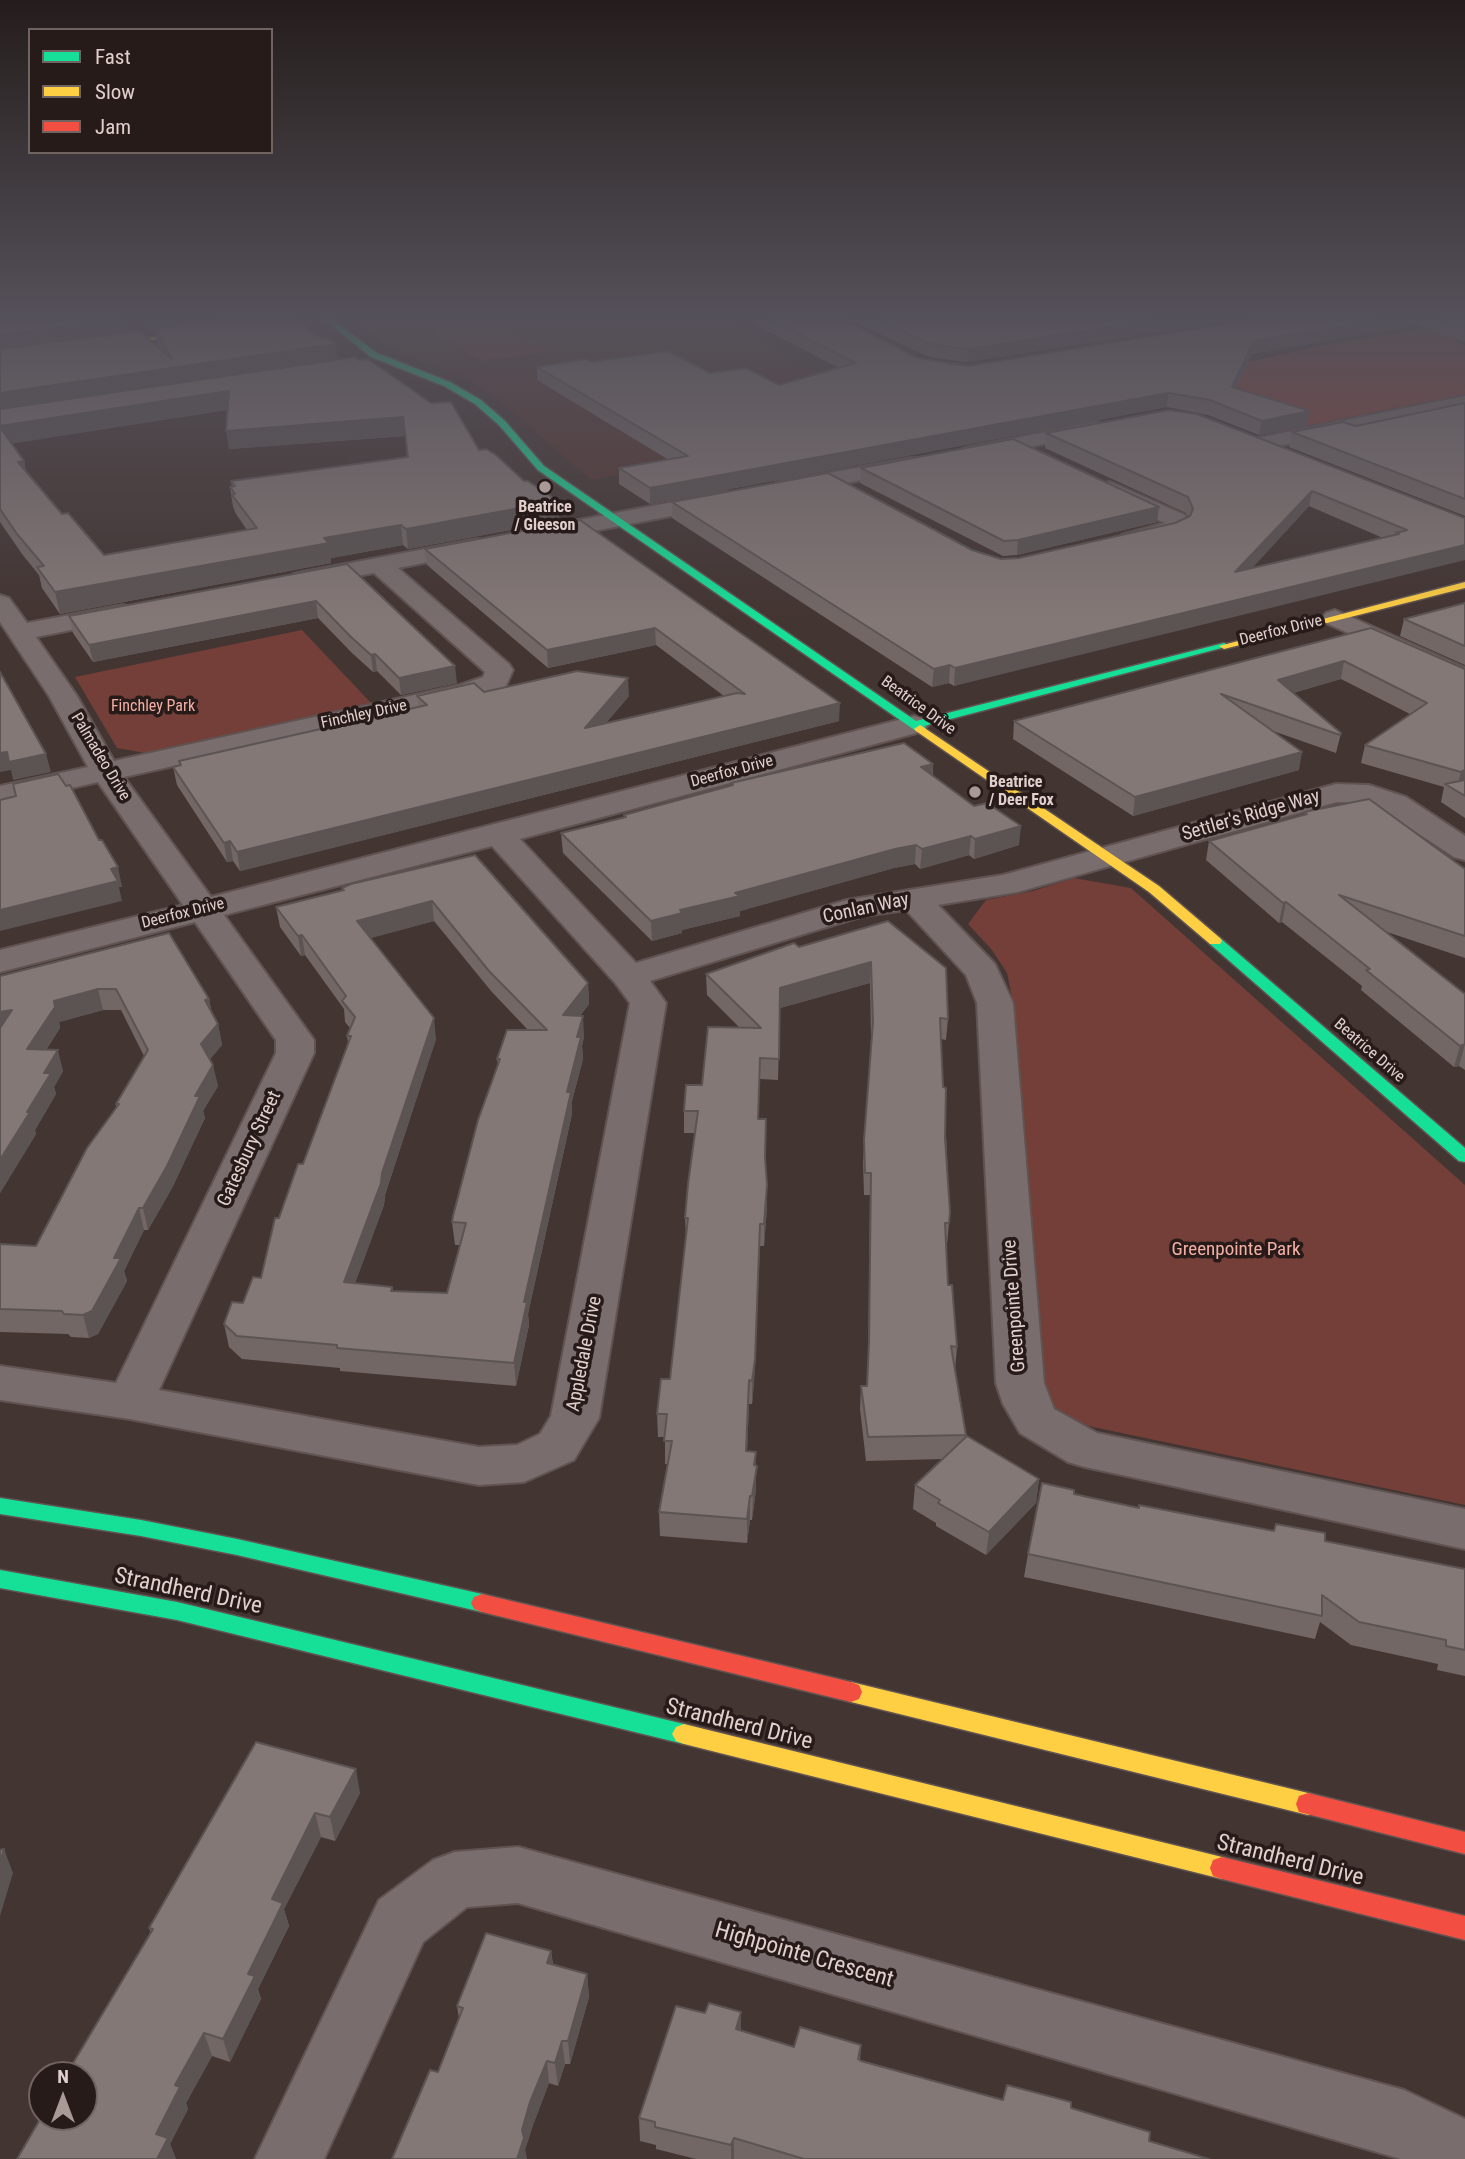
<!DOCTYPE html>
<style>
body{margin:0}
#map{position:relative;width:1465px;height:2159px;overflow:hidden;background:#433532;font-family:"Roboto Condensed",sans-serif}
canvas{display:block}
.legend{position:absolute;left:28px;top:28px;width:245px;height:126px;box-sizing:border-box;background:#271b19;border:2px solid #716361;margin:0;padding:9px 12px;list-style:none;font-size:21px;color:#e0cfcd}
.legend li{display:flex;align-items:center;gap:14px;height:35px}
.legend b{width:35px;border:2px solid #716361}
.north{position:absolute;left:28px;top:2061px;width:70px;height:70px;box-sizing:border-box;background:#271b19;border:2px solid #716361;border-radius:50%;rotate:0deg;font-size:19px;font-weight:700;line-height:28px;text-align:center;color:#e0cfcd}
.north::after{content:'';display:block;margin:auto;width:24px;height:32px;background:#a99997;clip-path:polygon(50% 0,100% 100%,50% 72%,0 100%)}
</style>
<div id="map">
<canvas width="1465" height="2159"></canvas>
<ul class="legend">
<li><b style="height:9px;background:#16e098"></b>Fast</li>
<li><b style="height:9px;background:#ffcf43"></b>Slow</li>
<li><b style="height:9px;background:#f24e42"></b>Jam</li>
</ul>
<div class="north">N</div>
</div>
<script>
const c = document.querySelector('canvas').getContext('2d');
c.lineJoin = 'round';
function fillPath(path, color) { c.fillStyle = color; c.fill(path, 'evenodd'); }
const toPath = rows => new Path2D(rows.map(r => 'M' + r).join(''));
function stroke(path, color, width, dash) { c.strokeStyle = color; c.lineWidth = width; c.lineCap = dash ? 'butt' : 'round'; c.setLineDash(dash || []); c.stroke(path); }
function write(font, color, halo, rows, align = 'center') {
  c.font = font + ' "Roboto Condensed",sans-serif'; c.lineWidth = 7; c.setLineDash([]); c.textBaseline = 'middle'; c.strokeStyle = halo; c.fillStyle = color; for (const [text, x, y, turn = 0] of rows) {
    c.save(); c.translate(x, y); c.rotate((+turn || 0) * Math.PI / 180); c.textAlign = isNaN(turn) ? turn : align; if (halo) c.strokeText(text, 0, 0); c.fillText(text, 0, 0); c.restore();
  }
}
const built = toPath([
 [355,320,728,320,752,336,909,423,591,480,495,397,464,377,416,361,393,350]
]);
const green = toPath([
 [497,322,550,351,482,361,432,332],
 [302,630,372,704,151,754,117,748,75,677],
 [1074,878,1131,888,1465,1185,1465,1505,1093,1427,1068,1420,1048,1405,1041,1378,1012,997,1007,973,992,950,968,924,986,900,1033,891]
]);
const forest = toPath([
 [1465,321,1465,339,1454,341,1465,346,1465,394,1276,432,1251,393,1203,372,1321,346]
]);
const street = toPath([
 [1465,396,1465,408,1258,450,1251,448,1248,444,1251,440,1258,438,1465,396],
 [1096,422,1103,424,1106,428,1103,432,970,459,963,457,960,453,963,449,970,447,1096,422],
 [911,458,919,459,922,464,919,469,784,495,776,493,773,488,776,483,784,481,911,458],
 [1110,482,1185,515,1188,526,1185,531,1172,537,1130,547,1122,545,1118,540,1122,535,1165,523,1102,494,1099,489,1102,484,1110,482],
 [725,492,733,494,736,499,733,504,537,542,529,540,525,535,529,530,537,528,725,492],
 [477,539,485,541,489,546,485,551,398,568,509,664,513,670,505,688,468,700,124,777,211,897,914,716,924,719,928,725,924,731,520,839,636,963,847,900,1003,875,1336,784,1369,785,1406,797,1465,836,1465,860,1454,857,1384,811,1365,803,1337,802,1018,892,938,905,995,964,1013,1003,1044,1383,1054,1409,1097,1433,1465,1509,1465,1549,1085,1467,1068,1462,1020,1433,1003,1404,996,1383,977,1003,966,975,906,910,863,916,650,981,666,1003,599,1418,574,1460,524,1482,479,1485,130,1419,0,1400,0,1366,116,1383,276,1053,276,1040,195,922,0,972,0,950,183,905,98,782,0,804,0,786,88,767,49,696,0,622,0,595,9,598,27,623,123,605,132,608,136,613,132,618,36,637,77,696,114,761,460,685,483,677,485,672,374,573,303,586,294,584,291,579,294,574,303,572,477,539],
 [492,846,616,984,630,1003,551,1416,540,1434,517,1445,479,1447,159,1390,314,1053,314,1040,224,915,492,846],
 [1335,610,1465,668,1465,686,1326,623,1322,618,1326,613,1335,610],
 [518,1847,1404,2090,1465,2119,1465,2159,1401,2159,518,1903,467,1907,423,1942,324,2159,255,2159,379,1900,433,1860,455,1852,518,1847]
]);
const fast = toPath([
 [325,320,333,320,377,353,450,382,481,400,505,421,544,466,916,721,1224,643,1229,646,924,726,926,729,924,731,916,731,538,470,499,425,475,404,444,386,371,357,325,320],
 [1215,937,1220,938,1465,1148,1465,1162,1459,1161,1210,944,1208,941,1210,938,1215,937],
 [0,1498,141,1520,237,1539,482,1594,490,1597,493,1603,490,1609,482,1612,237,1555,141,1536,0,1514,0,1498],
 [0,1570,177,1602,684,1724,692,1727,696,1734,692,1741,684,1744,177,1620,0,1588,0,1570]
]);
const slow = toPath([
 [277,320,293,320,0,362,0,358,277,320],
 [1465,582,1465,588,1224,649,1219,646,1465,582],
 [920,725,1159,886,1220,938,1222,941,1220,944,1210,944,1149,892,916,731,914,729,920,725],
 [851,1682,1308,1793,1317,1796,1320,1804,1317,1812,1308,1815,851,1702,843,1699,840,1692,843,1685,851,1682],
 [684,1724,1222,1857,1231,1860,1234,1868,1231,1876,1222,1879,684,1744,676,1741,672,1734,676,1727,684,1724]
]);
const jam = toPath([
 [482,1594,851,1682,859,1685,862,1692,859,1699,851,1702,482,1612,474,1609,471,1603,474,1597,482,1594],
 [1308,1793,1465,1832,1465,1854,1299,1812,1296,1804,1299,1796,1308,1793],
 [1222,1857,1465,1916,1465,1940,1222,1879,1213,1876,1210,1868,1213,1860,1222,1857]
]);
const wall = toPath([
 [0,320,128,333,158,347,155,331,149,332,142,320,300,320,338,360,479,450,559,521,408,549,403,545,331,558,331,563,60,614,42,588,39,575,22,554,0,522],
 [227,410,229,449,405,436,407,457,231,481,232,487,230,487,233,507,236,514,247,530,104,555,62,514,26,472,24,461,12,443],
 [751,320,844,320,917,358,968,366,1251,320,1465,320,1465,342,1417,325,1252,354,1236,388,1307,426,1259,435,1208,415,1167,407,650,504,619,484,619,468,669,460,537,380,537,367,592,362,710,373,779,385,839,368,762,328],
 [851,320,1236,320,967,362,929,357],
 [1465,403,1465,516,1289,447,1292,432,1356,426],
 [1046,433,1465,518,954,686,949,683,932,687,672,518,672,502,972,550,1001,559,1019,558,1175,523,1188,517,1186,513,1045,448],
 [1309,506,1383,538,1252,568],
 [861,468,1157,522,1017,555,1003,556,860,483],
 [580,520,839,721,240,871,233,861,227,862,177,785,173,767,180,765,179,761,419,707,417,696,484,692,629,696,605,724,724,696,656,645,548,668,427,565,425,549],
 [347,564,457,683,401,695,377,671,373,672,352,653,318,618,93,662,73,633,69,616],
 [1465,603,1465,665,1400,636,1404,619],
 [1371,628,1465,669,1465,818,1441,802,1444,787,1361,763,1365,745,1410,714,1341,679,1293,693,1341,733,1336,753,1273,731,1299,770,1133,816,1013,739,1014,721],
 [933,764,933,776,1019,845,974,859,969,855,920,869,915,864,894,868,740,911,740,916,682,930,682,933,652,941,563,853,561,833,624,817,624,815,731,785,731,783],
 [1304,812,1465,869,1465,958,1387,932,1465,994,1465,1070,1459,1066,1454,1067,1361,990,1362,986,1282,922,1279,923,1206,860,1209,841,1304,815],
 [475,855,588,983,589,1004,580,1016,584,1037,582,1046,583,1059,572,1101,572,1114,528,1314,529,1325,516,1386,340,1371,340,1368,242,1359,229,1347,224,1324,243,1303,261,1278,279,1218,303,1164,348,1043,347,1036,350,1028,345,1022,344,1009,305,955,301,956,280,927,276,907,343,890,342,888],
 [434,921,491,991,528,1030,497,1059,498,1065,452,1222,455,1245,460,1245,447,1293,393,1291,392,1287,355,1283,384,1205,385,1195,436,1039,370,938],
 [888,921,948,1019,946,1040,941,1039,950,1212,947,1245,946,1245,948,1285,957,1347,955,1370,966,1437,1039,1479,1036,1503,986,1555,936,1526,936,1523,913,1509,915,1485,943,1459,866,1461,860,1409,861,1386,867,1386,868,1363,870,1195,864,1195,863,1162,871,1039,870,983,780,1008,778,1080,760,1079,758,1119,766,1141,765,1163,767,1207,764,1246,760,1246,754,1383,752,1404,749,1404,747,1452,756,1466,756,1489,752,1520,750,1520,747,1543,660,1536,659,1512,668,1464,665,1464,665,1437,658,1437,657,1414,670,1379,686,1236,685,1218,695,1133,684,1133,684,1111,739,1027,707,995,706,974],
 [0,976,209,999,212,1014,218,1024,222,1045,210,1059,218,1086,203,1111,205,1118,172,1188,148,1230,144,1230,124,1271,127,1281,98,1334,89,1338,71,1337,68,1334,0,1332,0,1244,36,1246,116,1108,116,1104,144,1056,121,1010,103,1010,59,1022,60,1028,46,1050,63,1071,54,1087,56,1094,35,1130,36,1134,0,1193],
 [1074,1494,1139,1508,1274,1531,1276,1524,1325,1541,1465,1569,1465,1676,1437,1670,1438,1664,1351,1645,1320,1622,1315,1639,1024,1577,1028,1554],
 [256,1742,360,1793,335,1841,321,1837,284,1909,289,1926,258,1989,261,1999,230,2062,212,2056,186,2103,188,2109,170,2144,176,2159,17,2159,151,1933,149,1928],
 [551,1951,553,1964,587,1974,589,1997,570,2064,565,2064,558,2086,549,2083,533,2125,525,2150,527,2159,392,2159,438,2072,459,2019,457,2006],
 [741,2012,741,2030,794,2047,861,2045,860,2060,1003,2100,1071,2108,1149,2141,1209,2159,696,2159,656,2149,656,2145,640,2141,639,2118,705,2013]
]);
const shadedWall = toPath([
 [117,320,125,320,128,335,0,352,0,335],
 [147,320,239,320,149,332],
 [1156,320,1236,320,967,362,968,349],
 [1379,320,1419,320,1417,325,1252,354,1229,401,1232,387,1254,341],
 [336,344,338,361,0,411,0,393],
 [229,391,231,409,4,445,0,426],
 [1168,393,1167,407,650,504,650,488],
 [1310,411,1307,426,1259,435,1262,421],
 [403,417,405,436,229,449,226,431],
 [24,461,28,480,18,462],
 [1312,491,1309,506,1233,589,1235,572],
 [558,501,559,521,408,549,406,529],
 [1159,507,1157,522,1017,555,1018,540],
 [401,525,403,545,331,558,331,563,60,614,55,592,324,538],
 [1465,545,1465,560,954,686,955,668],
 [316,601,318,618,93,662,89,645],
 [655,628,656,645,548,668,547,650],
 [375,654,377,671,373,672,371,655],
 [1344,661,1341,679,1274,698,1278,680],
 [950,665,949,683,932,687,934,669],
 [455,666,457,683,401,695,399,678],
 [628,678,629,696,586,747,585,728],
 [840,703,839,721,240,871,237,852],
 [7,752,46,754,51,772,13,780,11,770,0,772,0,753],
 [1302,752,1299,770,1133,816,1135,797],
 [933,764,932,782,921,767],
 [1465,770,1465,788,1456,790,1461,772],
 [1021,826,1019,845,974,859,975,839],
 [971,836,969,855,920,869,922,849],
 [230,841,233,861,227,862,224,843],
 [916,845,915,864,894,868,740,911,740,916,682,930,682,933,652,941,651,921,680,910,735,893,895,849],
 [118,867,122,887,119,887,122,901,0,931,0,910],
 [432,901,434,921,360,941,357,921],
 [1286,902,1282,922,1279,923,1283,903],
 [302,935,305,955,301,956,298,936],
 [871,962,870,983,780,1008,780,988],
 [588,983,589,1004,564,1036,563,1015],
 [98,989,103,1010,59,1022,60,1028,32,1070,27,1049,54,1001],
 [209,999,213,1020,205,1000],
 [12,1010,0,1035,0,1012],
 [583,1016,584,1037,582,1046,583,1059,572,1101,572,1114,528,1314,529,1325,516,1386,514,1363,524,1302,577,1037],
 [434,1018,436,1039,385,1195,384,1205,347,1305,344,1282],
 [218,1024,222,1045,205,1065,201,1044],
 [1465,1044,1459,1066,1454,1067,1460,1046],
 [58,1050,63,1071,54,1087,56,1094,35,1130,36,1134,0,1193,0,1160,44,1073],
 [213,1065,218,1086,203,1111,205,1118,172,1188,148,1230,143,1208,195,1096],
 [767,1185,767,1207,764,1246,764,1224],
 [139,1208,144,1230,124,1271,127,1281,98,1334,89,1338,83,1315,114,1258],
 [760,1224,754,1383,752,1404,752,1381],
 [749,1380,749,1404,746,1475,746,1451],
 [756,1452,756,1489,752,1520,754,1465],
 [1039,1479,1036,1503,986,1555,989,1532],
 [750,1496,750,1520,747,1543,747,1519],
 [356,1769,360,1793,335,1841,330,1817],
 [315,1813,321,1837,284,1909,289,1926,258,1989,261,1999,230,2062,223,2039,248,1974,272,1899],
 [4,1849,13,1873,0,1916,0,1862],
 [551,1951,554,1974,547,1963],
 [587,1974,589,1997,570,2064,568,2041],
 [741,2012,741,2035,736,2029],
 [204,2033,212,2056,186,2103,188,2109,170,2144,176,2159,157,2159,156,2134,175,2085],
 [562,2041,565,2064,558,2086,555,2063],
 [547,2061,549,2083,533,2125,525,2150,527,2159,517,2159,522,2130,530,2102],
 [734,2138,734,2159,731,2159,731,2145]
]);
const building = toPath([
 [0,320,117,320,0,335,0,320],
 [223,320,300,320,315,336,327,338,336,344,0,393,0,349,140,331,172,359,155,329,223,320],
 [771,320,844,320,917,358,968,366,1251,320,1379,320,1254,341,1232,387,1310,411,1262,421,1210,400,1168,393,650,488,619,468,688,456,537,367,586,359,592,362,668,351,710,373,746,368,779,385,856,363,771,320],
 [878,320,1156,320,968,349,930,344,878,320],
 [1441,320,1465,320,1465,328,1441,320],
 [355,357,359,360,368,359,431,403,451,402,479,450,486,449,496,455,524,481,528,481,558,501,406,529,401,525,324,538,329,543,55,592,37,567,44,566,17,534,0,509,0,427,24,461,18,462,62,514,68,513,104,555,257,528,232,495,235,494,230,487,235,486,231,481,408,457,403,417,226,431,229,391,0,426,0,409,355,357],
 [1465,403,1465,499,1292,432,1343,422,1356,426,1465,403],
 [1169,410,1197,414,1465,518,1465,545,955,668,950,665,934,669,672,502,828,473,972,550,1001,559,1019,558,1175,523,1190,516,1193,509,1188,497,1046,433,1169,410],
 [1312,491,1407,530,1396,533,1399,534,1235,572,1312,491],
 [1013,439,1159,507,1018,540,1004,541,861,468,1013,439],
 [580,520,840,703,237,852,230,841,224,843,173,767,181,765,179,761,427,705,417,696,474,683,484,692,577,671,628,678,585,728,737,693,745,694,655,628,547,650,425,549,580,520],
 [347,564,455,666,399,678,375,654,371,655,350,636,316,601,89,645,69,616,347,564],
 [1465,603,1465,646,1404,619,1465,603],
 [1371,628,1465,669,1465,770,1461,772,1365,745,1427,703,1344,661,1278,680,1341,733,1340,735,1221,694,1302,752,1135,797,1014,721,1371,628],
 [0,672,46,754,9,762,7,752,0,753,0,672],
 [904,743,933,764,921,767,974,806,987,803,1021,826,975,839,971,836,922,849,916,845,895,849,735,893,740,896,680,910,682,913,651,921,561,833,626,817,624,815,733,785,731,783,904,743],
 [58,774,66,786,70,785,99,840,102,840,118,867,111,869,118,881,0,910,0,800,16,796,13,784,58,774],
 [1465,780,1465,796,1445,784,1465,780],
 [1369,799,1465,869,1465,936,1339,895,1465,994,1465,1044,1460,1046,1366,970,1370,969,1286,902,1283,903,1209,841,1307,814,1304,812,1369,799],
 [475,855,588,983,563,1015,583,1016,577,1037,581,1037,567,1092,571,1092,524,1302,527,1302,514,1363,337,1348,337,1345,237,1336,224,1324,232,1302,243,1303,253,1277,261,1278,275,1218,279,1218,298,1164,303,1164,351,1036,347,1036,355,1017,342,1001,346,996,302,935,298,936,276,907,344,890,342,888,351,884,475,855],
 [432,901,489,971,547,1030,507,1030,497,1059,500,1059,478,1120,453,1216,452,1222,466,1223,447,1293,391,1291,392,1287,344,1282,381,1183,382,1173,434,1018,357,921,432,901],
 [888,921,946,968,948,1019,940,1018,943,1087,946,1088,945,1138,950,1212,949,1223,945,1223,948,1285,952,1285,957,1347,951,1346,966,1435,868,1437,861,1386,867,1386,869,1342,871,1173,865,1173,864,1140,873,1022,871,962,780,988,779,1059,760,1058,758,1119,766,1119,765,1157,767,1185,764,1224,760,1224,755,1360,752,1381,749,1380,746,1451,756,1452,754,1465,757,1466,752,1496,750,1496,747,1519,659,1512,672,1441,664,1441,667,1414,657,1414,661,1379,670,1379,688,1218,685,1218,688,1184,698,1111,684,1111,686,1085,702,1085,708,1027,761,1028,706,974,794,943,799,947,888,921],
 [169,933,209,999,205,1000,218,1024,201,1044,213,1065,195,1096,200,1096,167,1166,143,1208,139,1208,114,1258,121,1258,92,1311,83,1315,64,1314,62,1311,0,1309,0,1244,36,1246,87,1148,119,1104,116,1104,148,1050,116,989,98,989,54,1001,55,1007,27,1049,58,1050,44,1073,51,1073,27,1112,30,1112,0,1160,0,1028,12,1010,0,1012,0,976,169,933],
 [967,1436,1039,1479,989,1532,938,1503,940,1500,915,1485,967,1436],
 [1042,1483,1074,1490,1074,1494,1139,1508,1139,1505,1274,1531,1276,1524,1325,1533,1325,1541,1465,1569,1465,1650,1446,1646,1446,1640,1359,1622,1322,1595,1322,1616,1028,1554,1042,1483],
 [256,1742,356,1769,330,1817,315,1813,272,1899,283,1903,248,1974,255,1976,223,2039,204,2033,175,2085,180,2087,156,2134,168,2138,157,2159,17,2159,42,2116,84,2117,84,2075,66,2075,153,1929,149,1928,256,1742],
 [4,1849,0,1862,0,1850,4,1849],
 [486,1933,551,1951,547,1963,587,1974,568,2041,562,2041,555,2063,547,2061,530,2102,522,2130,524,2138,517,2159,392,2159,430,2070,438,2072,463,2008,457,2006,486,1933],
 [709,2003,741,2012,736,2029,794,2047,800,2027,861,2045,858,2059,861,2061,1003,2100,1007,2085,1071,2102,1071,2108,1150,2132,1149,2141,1209,2159,804,2159,734,2138,731,2145,655,2127,655,2122,639,2118,676,2006,705,2013,709,2003]
]);
const markers = [
 [545,487,7,"#a99997"],
 [975,792,7,"#a99997"]
];
const farPoinames = [
 ["Beatrice",545,508],
 ["/ Gleeson",545,526],
 ["Beatrice",989,783,"left"],
 ["/ Deer Fox",989,801,"left"]
];
const farStreetnames = [
 ["Deerfox Drive",1281,631,-14],
 ["Beatrice Drive",918,706,36],
 ["Finchley Drive",364,715,-12],
 ["Palmadeo Drive",100,757,59],
 ["Deerfox Drive",732,772,-15],
 ["Deerfox Drive",183,914,-14],
 ["Beatrice Drive",1369,1051,41]
];
const farParknames = [
 ["Finchley Park",153,707]
];
const streetNames = [
 ["Settler's Ridge Way",1251,816,-16],
 ["Conlan Way",866,909,-12],
 ["Gatesbury Street",250,1149,-65],
 ["Greenpointe Drive",1015,1306,-94],
 ["Appledale Drive",585,1354,-79]
];
const parkNames = [
 ["Greenpointe Park",1236,1250]
];
const nearStreetnames = [
 ["Strandherd Drive",188,1592,12],
 ["Strandherd Drive",739,1725,14],
 ["Strandherd Drive",1290,1861,14],
 ["Highpointe Crescent",804,1956,16]
];
fillPath(built, '#533530');
fillPath(green, '#733f38');
fillPath(forest, '#864139');
stroke(street, '#605351', 4);
stroke(fast, '#605351', 3);
stroke(slow, '#605351', 3);
stroke(jam, '#605351', 3);
fillPath(street, '#796e6d');
fillPath(fast, '#16e098');
fillPath(slow, '#ffcf43');
fillPath(jam, '#f24e42');
fillPath(wall, '#726765');
fillPath(shadedWall, '#5c5453');
fillPath(building, '#847876');
stroke(building, '#5c5453', 2);
const sky = c.createLinearGradient(0, 0, 0, 622);
sky.addColorStop(0, '#251d1c');
sky.addColorStop(0.51, '#55515a');
sky.addColorStop(1, '#55515a00');
c.fillStyle = sky;
c.fillRect(0, 0, 1465, 622);
for (const [x, y, r, color] of markers) { const dot = new Path2D(); dot.arc(x, y, r, 0, 2 * Math.PI); c.fillStyle = color; c.fill(dot); stroke(dot, '#271b19', 2.5); }
write('bold 16px', '#e0cfcd', '#271b19', farPoinames);
write('16px', '#e0cfcd', '#271b19', farStreetnames);
write('16px', '#f4afa5', '#271b19', farParknames);
write('19px', '#e0cfcd', '#271b19', streetNames);
write('19px', '#f4afa5', '#271b19', parkNames);
write('23px', '#e0cfcd', '#271b19', nearStreetnames);
</script>
